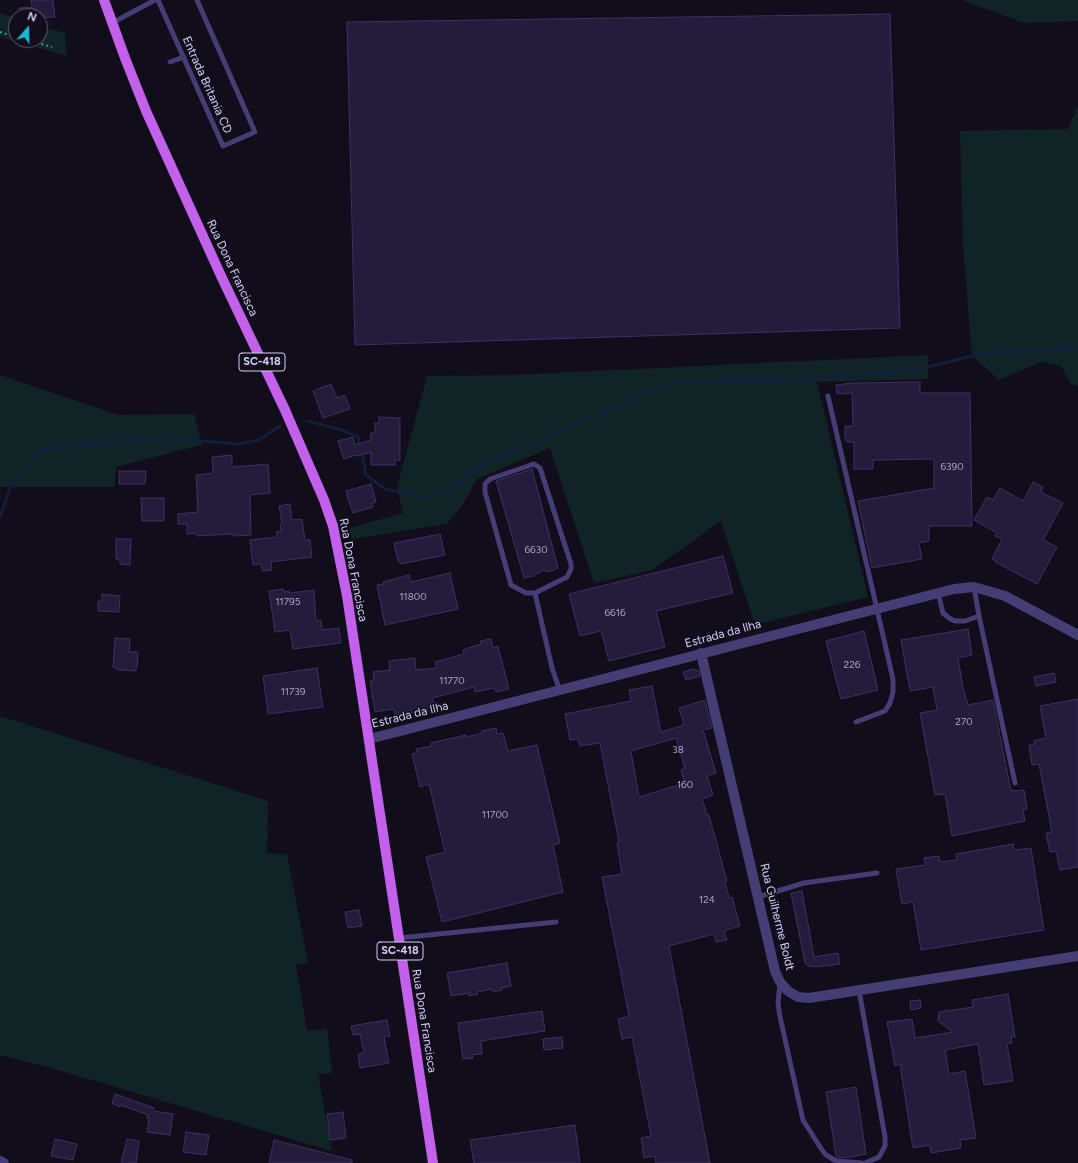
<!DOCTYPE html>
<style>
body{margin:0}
#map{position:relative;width:1078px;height:1163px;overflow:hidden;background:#110d1b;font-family:Figtree,sans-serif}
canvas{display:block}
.north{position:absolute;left:8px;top:8px;width:40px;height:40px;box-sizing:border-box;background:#110d1b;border:1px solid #605a74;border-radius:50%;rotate:20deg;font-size:11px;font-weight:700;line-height:16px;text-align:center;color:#d6cef9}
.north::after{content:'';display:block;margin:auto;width:14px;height:18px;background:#19b8da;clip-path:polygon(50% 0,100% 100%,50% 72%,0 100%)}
</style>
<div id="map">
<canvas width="1078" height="1163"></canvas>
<div class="north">N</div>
</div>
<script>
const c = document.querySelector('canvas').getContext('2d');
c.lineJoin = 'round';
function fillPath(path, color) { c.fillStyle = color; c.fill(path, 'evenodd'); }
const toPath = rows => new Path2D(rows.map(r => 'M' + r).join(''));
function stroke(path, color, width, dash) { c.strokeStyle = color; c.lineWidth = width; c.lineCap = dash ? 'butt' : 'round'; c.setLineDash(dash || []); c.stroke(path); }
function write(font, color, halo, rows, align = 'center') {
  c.font = font + ' Figtree,sans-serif'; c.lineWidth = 3; c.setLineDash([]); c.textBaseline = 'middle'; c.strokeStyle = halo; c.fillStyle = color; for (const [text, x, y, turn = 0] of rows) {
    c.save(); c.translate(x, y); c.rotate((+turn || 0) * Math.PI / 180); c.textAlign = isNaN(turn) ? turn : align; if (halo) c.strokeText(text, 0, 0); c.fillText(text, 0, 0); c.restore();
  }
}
const green = toPath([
 [962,0,1078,0,1078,21,1024,23],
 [0,13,16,18,16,40,40,40,40,26,65,33,67,56,0,37],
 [1078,105,1078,386,1071,384,1061,366,1041,362,999,380,972,356,963,245,960,131,1068,129],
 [928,355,928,379,817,382,868,597,755,625,721,521,652,570,594,583,550,448,477,479,463,504,447,524,352,539,349,528,403,513,397,487,427,376,512,375],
 [0,375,119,415,194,414,202,445,116,467,115,487,0,487],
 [0,716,268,801,267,853,287,854,308,963,296,964,307,1031,327,1028,332,1073,318,1074,332,1151,65,1072,0,1055]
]);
const stream = toPath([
 [308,421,342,430,358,437,360,446],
 [362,452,366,475,385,489,428,498,455,487,465,474,668,383,790,380,916,370,988,352,1078,349],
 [0,517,13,480,42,450,166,438,239,444,259,440,280,426]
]);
const building = toPath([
 [31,0,53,0,55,17,40,18,40,16,20,16,19,8,32,7,31,0],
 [890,14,900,328,355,345,347,22,890,14],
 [920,382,920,393,970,393,972,526,929,526,929,541,919,543,922,559,872,568,858,501,934,488,934,459,873,460,873,469,854,469,854,442,847,442,845,439,845,426,853,426,852,393,837,394,836,385,852,383,920,382],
 [331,384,337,398,345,395,350,409,323,418,313,391,331,384],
 [379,417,400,418,400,460,395,460,395,465,371,465,371,452,357,456,356,455,344,459,338,441,353,437,355,445,371,440,371,433,375,433,375,423,379,423,379,417],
 [232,455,232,467,268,464,270,493,250,495,251,535,235,536,232,534,197,536,196,533,187,534,187,524,178,524,178,514,198,512,196,475,213,473,212,457,232,455],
 [532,469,558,568,549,572,543,570,534,576,524,578,496,481,532,469],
 [119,471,146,471,145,484,119,484,119,471],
 [1033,482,1043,487,1041,492,1063,503,1043,540,1057,547,1037,584,995,562,996,561,992,559,1002,539,995,536,997,533,974,520,987,497,993,500,1000,488,1023,501,1033,482],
 [371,484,376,502,372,503,373,507,353,513,347,497,348,497,346,491,371,484],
 [141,498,164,498,164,521,142,521,141,498],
 [290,504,292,520,302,519,305,540,310,540,312,557,271,562,272,570,262,571,261,564,253,565,250,540,277,537,276,532,281,531,280,525,282,524,279,506,290,504],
 [440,534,445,555,401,564,398,561,394,543,440,534],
 [116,539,131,539,130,565,120,564,120,560,116,559,116,539],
 [723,556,733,593,656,611,665,647,609,661,601,631,580,636,569,594,723,556],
 [450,573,458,609,385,625,377,585,384,584,383,582,409,575,411,582,450,573],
 [283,589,284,592,289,591,289,593,314,590,316,621,321,620,322,630,339,628,341,643,293,649,290,630,275,632,269,591,283,589],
 [102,594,120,596,119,612,98,611,98,601,102,601,102,594],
 [968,629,972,655,958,658,963,688,968,705,993,700,1011,791,1024,790,1027,809,1023,810,1025,821,952,836,945,794,935,795,920,713,937,710,933,687,910,691,901,640,968,629],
 [864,631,878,690,841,699,826,641,864,631],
 [115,638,130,639,129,652,138,652,137,668,136,668,136,671,119,670,113,667,115,638],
 [491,639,493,648,498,646,509,689,496,692,494,688,475,692,474,687,432,698,435,707,431,708,431,710,395,715,394,709,375,712,370,681,374,680,373,672,390,670,389,661,415,658,416,670,437,668,435,662,464,654,463,650,465,650,465,649,481,644,480,641,491,639],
 [317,668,323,707,268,714,263,676,317,668],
 [693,669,699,671,700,676,686,680,683,672,693,669],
 [1054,673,1056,682,1036,686,1034,677,1054,673],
 [652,686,661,732,684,725,679,708,705,700,712,728,703,730,716,773,707,776,713,795,702,799,707,815,709,815,727,881,725,882,729,898,732,897,740,926,724,931,727,940,716,942,714,934,669,946,710,1163,656,1163,655,1156,644,1158,641,1138,651,1136,632,1037,622,1039,618,1019,629,1016,602,877,622,874,617,843,619,842,600,743,580,746,578,739,570,740,565,714,631,701,629,690,652,686],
 [676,738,685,769,681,770,685,783,639,797,631,751,676,738],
 [1078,699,1078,867,1060,870,1056,851,1050,852,1046,833,1052,832,1039,764,1032,765,1029,745,1035,744,1034,741,1046,738,1040,706,1078,699],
 [496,728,497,734,503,733,508,751,537,745,560,843,553,845,563,892,442,922,426,857,445,852,429,784,420,787,412,754,417,753,416,749,432,746,431,743,466,735,467,737,482,733,482,731,496,728],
 [1013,844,1014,850,1031,848,1044,930,921,950,913,902,902,904,896,869,925,865,924,858,939,856,940,862,957,860,956,854,1013,844],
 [802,891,814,957,838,953,840,964,816,967,808,966,805,963,791,893,802,891],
 [359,910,362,926,348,928,345,912,359,910],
 [507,963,511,986,501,988,502,990,493,992,493,989,477,992,478,994,469,996,469,993,451,996,447,973,507,963],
 [1008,994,1015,1037,1011,1037,1012,1043,1007,1044,1013,1081,984,1085,978,1044,945,1050,949,1074,965,1071,976,1138,960,1140,961,1148,931,1153,930,1145,913,1148,900,1064,895,1066,887,1022,912,1019,915,1038,953,1032,938,1021,939,1012,973,1007,972,1000,1008,994],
 [920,1000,921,1008,911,1010,910,1001,920,1000],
 [542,1011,545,1031,481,1041,482,1054,472,1055,473,1058,463,1059,458,1023,542,1011],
 [387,1020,390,1036,384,1037,389,1063,360,1068,358,1054,364,1053,360,1034,353,1035,351,1026,387,1020],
 [562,1037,563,1048,544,1050,543,1039,562,1037],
 [856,1087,866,1154,844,1158,837,1157,836,1156,826,1092,856,1087],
 [115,1094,154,1108,154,1111,173,1114,170,1135,147,1132,149,1118,147,1118,148,1115,121,1105,120,1107,112,1103,115,1094],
 [343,1112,346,1138,330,1140,327,1114,343,1112],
 [575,1125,580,1163,474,1163,470,1140,575,1125],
 [186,1132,209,1135,206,1155,183,1152,186,1132],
 [55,1139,77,1144,73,1160,51,1156,55,1139],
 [127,1139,139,1141,136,1163,121,1163,127,1139],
 [274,1140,352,1160,352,1163,269,1163,274,1140]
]);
const path = toPath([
 [0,32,16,37],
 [27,40,52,47]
]);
const service = toPath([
 [158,0,223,146,255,132,197,0],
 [112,23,155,0],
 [170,62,184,57],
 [828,396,893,679,893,692,890,703,885,711,856,722],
 [534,464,540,468,571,564,571,569,567,577,535,593,526,593,511,585,485,492,485,484,490,479,534,464],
 [974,587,979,616],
 [535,593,552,668,560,691],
 [938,593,943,613,949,618,955,621,965,621,979,616,1015,783],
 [758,897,804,883,877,873],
 [399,938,556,922],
 [780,984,778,1003,780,1017,803,1120,822,1150,826,1155,836,1161,862,1163],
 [859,990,885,1137,885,1146,879,1157,865,1163]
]);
const minor = toPath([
 [701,653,775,971,780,982,788,991,798,997,809,998,1078,956],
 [0,1161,4,1163]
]);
const tertiary = toPath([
 [369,739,954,589,974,587,1005,596,1078,635]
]);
const primary = toPath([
 [104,0,125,58,146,111,222,278,285,410,324,500,333,526,347,596,433,1163]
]);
const numberNames = [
 ["6390",952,467],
 ["6630",536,550],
 ["11800",413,597],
 ["11795",288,602],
 ["6616",615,613],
 ["226",852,665],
 ["11770",452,681],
 ["11739",293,692],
 ["270",964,722],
 ["38",678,750],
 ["160",685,785],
 ["11700",495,815],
 ["124",707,900]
];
const shields = [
 [262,362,46],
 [400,951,46]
];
const shieldNames = [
 ["SC-418",262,362],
 ["SC-418",400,951]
];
const streetNames = [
 ["Entrada Britania CD",207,85,66],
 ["Rua Dona Francisca",232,268,65],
 ["Rua Dona Francisca",353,570,79],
 ["Estrada da Ilha",723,634,-15],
 ["Estrada da Ilha",410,715,-14],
 ["Rua Guilherme Boldt",777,917,76],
 ["Rua Dona Francisca",424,1021,81]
];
fillPath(green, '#112425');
stroke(stream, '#121f3b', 3);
fillPath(building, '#241c3a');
stroke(building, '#3e3064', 1);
stroke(path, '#3a9fa1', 2, [2, 3]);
stroke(service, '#443e75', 5);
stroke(minor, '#443e75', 10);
stroke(tertiary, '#443e75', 10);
stroke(primary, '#c361ed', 10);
write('10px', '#aaa2c9', null, numberNames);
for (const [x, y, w] of shields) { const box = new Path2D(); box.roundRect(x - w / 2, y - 9, w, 18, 3); c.fillStyle = '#110d1b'; c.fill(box); stroke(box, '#d6cef9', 1); }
write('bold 11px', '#d6cef9', null, shieldNames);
write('12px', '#d6cef9', '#110d1b', streetNames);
</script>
